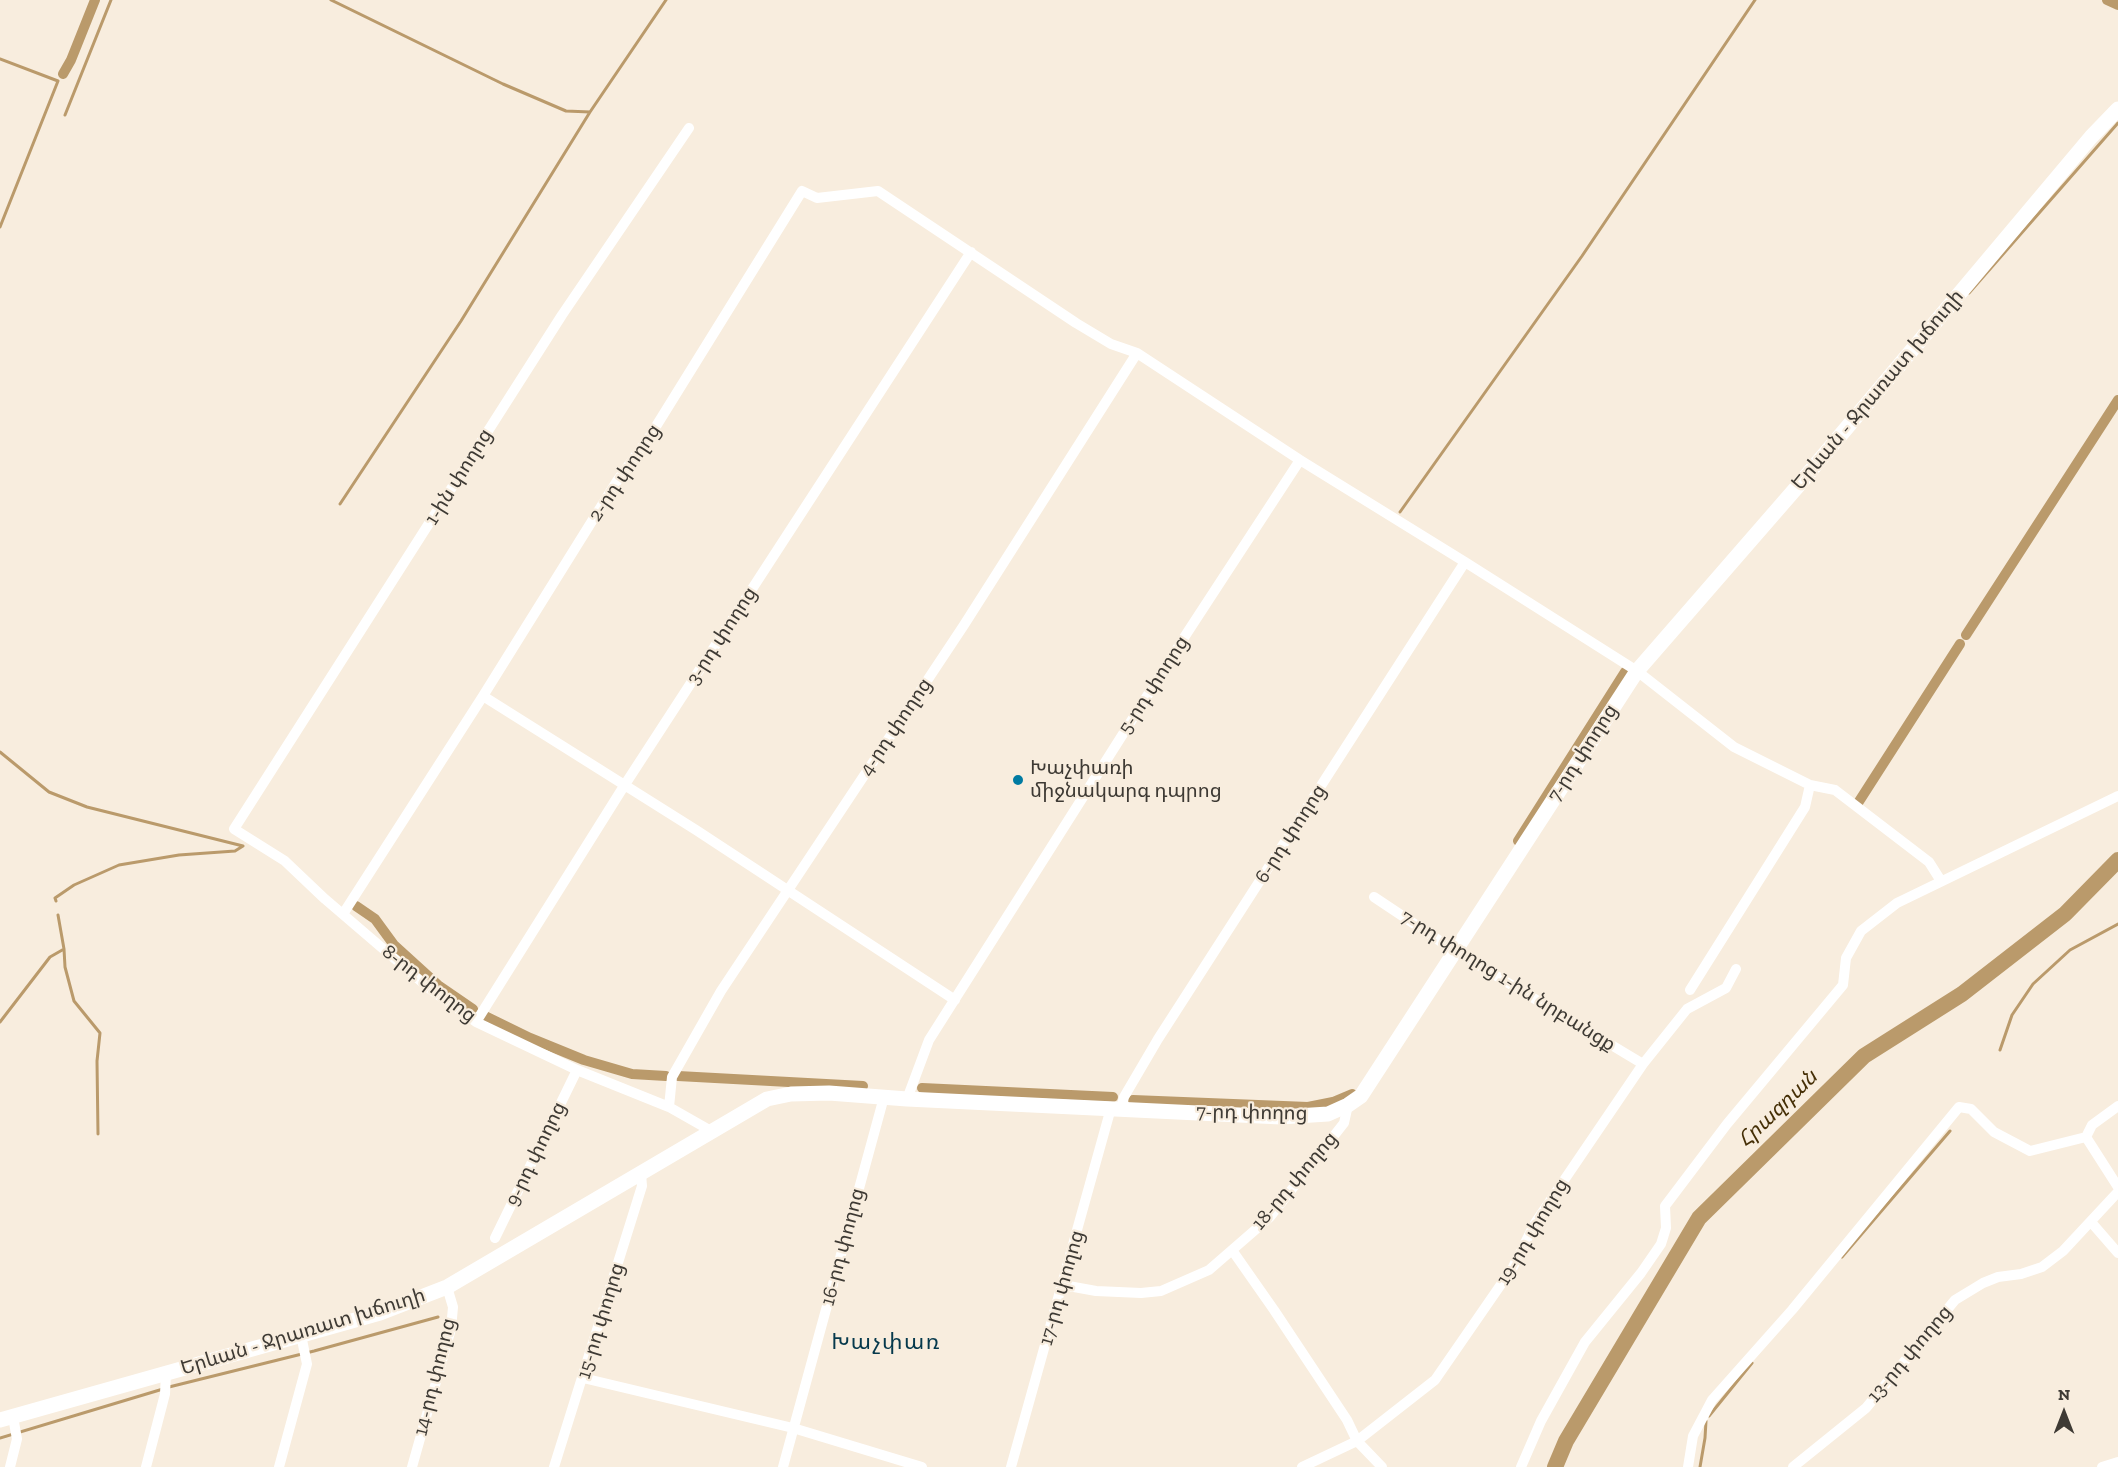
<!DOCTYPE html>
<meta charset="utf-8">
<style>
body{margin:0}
#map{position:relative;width:2118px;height:1467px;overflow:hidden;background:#f8edde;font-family:"Zilla Slab",serif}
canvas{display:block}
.north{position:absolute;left:2034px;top:1383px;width:60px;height:60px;-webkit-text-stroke:4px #f8edde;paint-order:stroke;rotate:0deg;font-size:16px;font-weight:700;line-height:24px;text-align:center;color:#3e3a34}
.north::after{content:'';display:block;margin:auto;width:21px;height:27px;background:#3e3a34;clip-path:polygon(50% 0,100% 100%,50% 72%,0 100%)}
</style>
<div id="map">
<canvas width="2118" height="1467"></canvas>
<div class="north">N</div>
</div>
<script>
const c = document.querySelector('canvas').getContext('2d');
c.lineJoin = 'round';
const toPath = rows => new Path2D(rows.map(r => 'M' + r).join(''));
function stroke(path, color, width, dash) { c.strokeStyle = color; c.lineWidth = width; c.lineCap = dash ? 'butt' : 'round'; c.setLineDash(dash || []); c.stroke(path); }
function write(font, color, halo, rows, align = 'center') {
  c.font = font + ' "Zilla Slab","Noto Sans Armenian",serif'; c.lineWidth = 4.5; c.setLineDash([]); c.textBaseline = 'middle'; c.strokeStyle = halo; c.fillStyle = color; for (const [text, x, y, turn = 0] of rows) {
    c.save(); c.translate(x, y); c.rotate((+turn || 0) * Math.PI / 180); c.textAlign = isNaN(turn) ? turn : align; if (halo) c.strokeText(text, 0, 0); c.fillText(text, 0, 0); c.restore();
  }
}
const stream = toPath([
 [331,0,503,84,566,111,590,112],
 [0,59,58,81,0,227],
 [65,115,111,0],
 [1969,293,2118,123],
 [340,504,461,321,590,112,666,0],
 [1400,512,1582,256,1755,0],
 [0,752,49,792,87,807,243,846],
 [56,901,55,898,74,885,119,865,179,855,235,851,243,846],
 [58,915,64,949,65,967,74,1001,100,1033,97,1061,98,1134],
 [0,1022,50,957,64,949],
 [2000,1050,2012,1015,2033,984,2070,950,2118,924],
 [1842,1257,1950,1131],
 [169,1387,314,1351,438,1317],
 [1709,1416,1752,1363],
 [0,1438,163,1389],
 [1700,1467,1705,1438,1706,1421]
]);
const canal = toPath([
 [2107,0,2118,5],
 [63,74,71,60,95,0],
 [1966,635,2118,400],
 [1858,803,1960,644],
 [1518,841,1625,672],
 [356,906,375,919,394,945,438,985,473,1009],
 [485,1016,530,1038,584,1060,632,1074,666,1076],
 [678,1076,863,1086],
 [922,1088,1113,1097],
 [1133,1100,1308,1107,1333,1102,1352,1094]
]);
const river = toPath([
 [1555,1467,1566,1441,1699,1218,1864,1056,1962,994,2065,914,2118,860]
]);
const minor = toPath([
 [689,128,562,315,234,829,285,861,325,899,430,989,476,1022,577,1070,669,1107,713,1132],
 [483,696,696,830,955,1000],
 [1374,897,1455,951,1643,1064],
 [343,914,483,696,617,481,650,436,802,191,817,198,878,191,1076,323,1111,344,1137,353,1300,460,1465,562,1637,671,1734,747,1810,785,1835,790,1929,862,1941,881],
 [1690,990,1805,807,1810,785],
 [476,1022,624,786,971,252],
 [907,1099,929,1040,1187,633,1300,460],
 [669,1107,672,1077,721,991,964,625,1137,353],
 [1121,1109,1124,1097,1158,1039,1465,562],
 [2086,1137,2092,1125,2118,1106],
 [2091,1222,2118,1253],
 [495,1238,577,1070],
 [1232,1250,1274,1310,1347,1420,1357,1441,1382,1467],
 [1063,1285,1096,1291,1141,1293,1161,1291,1209,1270,1270,1217,1344,1123,1348,1105],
 [583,1378,793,1428,922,1467],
 [10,1467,17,1439,13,1417],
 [146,1467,165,1394,166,1373],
 [279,1467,307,1364,301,1335],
 [412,1467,451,1329,453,1307,447,1287],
 [554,1467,642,1186,641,1174],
 [783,1467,884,1097],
 [1011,1467,1111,1108],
 [1302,1467,1357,1441,1435,1380,1513,1267,1535,1223,1643,1064,1687,1009,1726,988,1736,969],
 [1521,1467,1541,1421,1585,1342,1641,1273,1661,1244,1666,1228,1665,1206,1727,1124,1843,985,1846,958,1861,931,1897,903,2118,796],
 [1688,1467,1693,1436,1712,1400,1792,1310,1959,1107,1971,1109,1994,1132,2030,1151,2086,1137,2118,1187],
 [1793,1467,1866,1408,1955,1300,1983,1283,1998,1277,2021,1274,2042,1267,2063,1251,2118,1192],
 [2102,1467,2118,1462]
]);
const secondary = toPath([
 [0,1420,380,1313,447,1287,767,1099,791,1094,829,1093,907,1099,1281,1117,1328,1114,1348,1105,1361,1096,1637,671,1797,487,2091,137,2118,109]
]);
const markers = [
 [1018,780,6,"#007ba2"]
];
const streetNames = [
 ["Երևան - Ջրառատ խճուղի",1878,390,-50],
 ["2-րդ փողոց",625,473,-56],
 ["1-ին փողոց",459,477,-58],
 ["3-րդ փողոց",722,636,-57],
 ["5-րդ փողոց",1154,685,-57],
 ["4-րդ փողոց",896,727,-56],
 ["7-րդ փողոց",1583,753,-57],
 ["6-րդ փողոց",1291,834,-57],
 ["7-րդ փողոց 1-ին նրբանցք",1508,981,32],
 ["8-րդ փողոց",429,984,38],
 ["7-րդ փողոց",1252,1113,1],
 ["9-րդ փողոց",536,1154,-64],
 ["18-րդ փողոց",1295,1181,-50],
 ["19-րդ փողոց",1533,1232,-59],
 ["16-րդ փողոց",843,1247,-75],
 ["17-րդ փողոց",1062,1288,-74],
 ["15-րդ փողոց",601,1321,-73],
 ["Երևան - Ջրառատ խճուղի",303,1332,-17],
 ["13-րդ փողոց",1910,1354,-50],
 ["14-րդ փողոց",435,1377,-76]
];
const poiNames = [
 ["Խաչփառի",1030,768],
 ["միջնակարգ դպրոց",1030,791]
];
const waterNames = [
 ["Հրազդան",1778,1109,-44]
];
const quarterNames = [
 ["Խաչփառ",886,1343]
];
stroke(stream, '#ba9a6b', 3);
stroke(canal, '#ba9a6b', 10);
stroke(river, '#ba9a6b', 16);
stroke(minor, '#fff', 10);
stroke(secondary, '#fff', 15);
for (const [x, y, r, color] of markers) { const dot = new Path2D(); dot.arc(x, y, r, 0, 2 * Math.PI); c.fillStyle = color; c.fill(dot); stroke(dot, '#f8edde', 2); }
write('20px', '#3e3a34', '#f8edde', streetNames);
write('20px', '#3e3a34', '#f8edde', poiNames, 'left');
write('italic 21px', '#452f06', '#f8edde', waterNames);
c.letterSpacing = '1.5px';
write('22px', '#06394c', '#f8edde', quarterNames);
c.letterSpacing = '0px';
</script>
